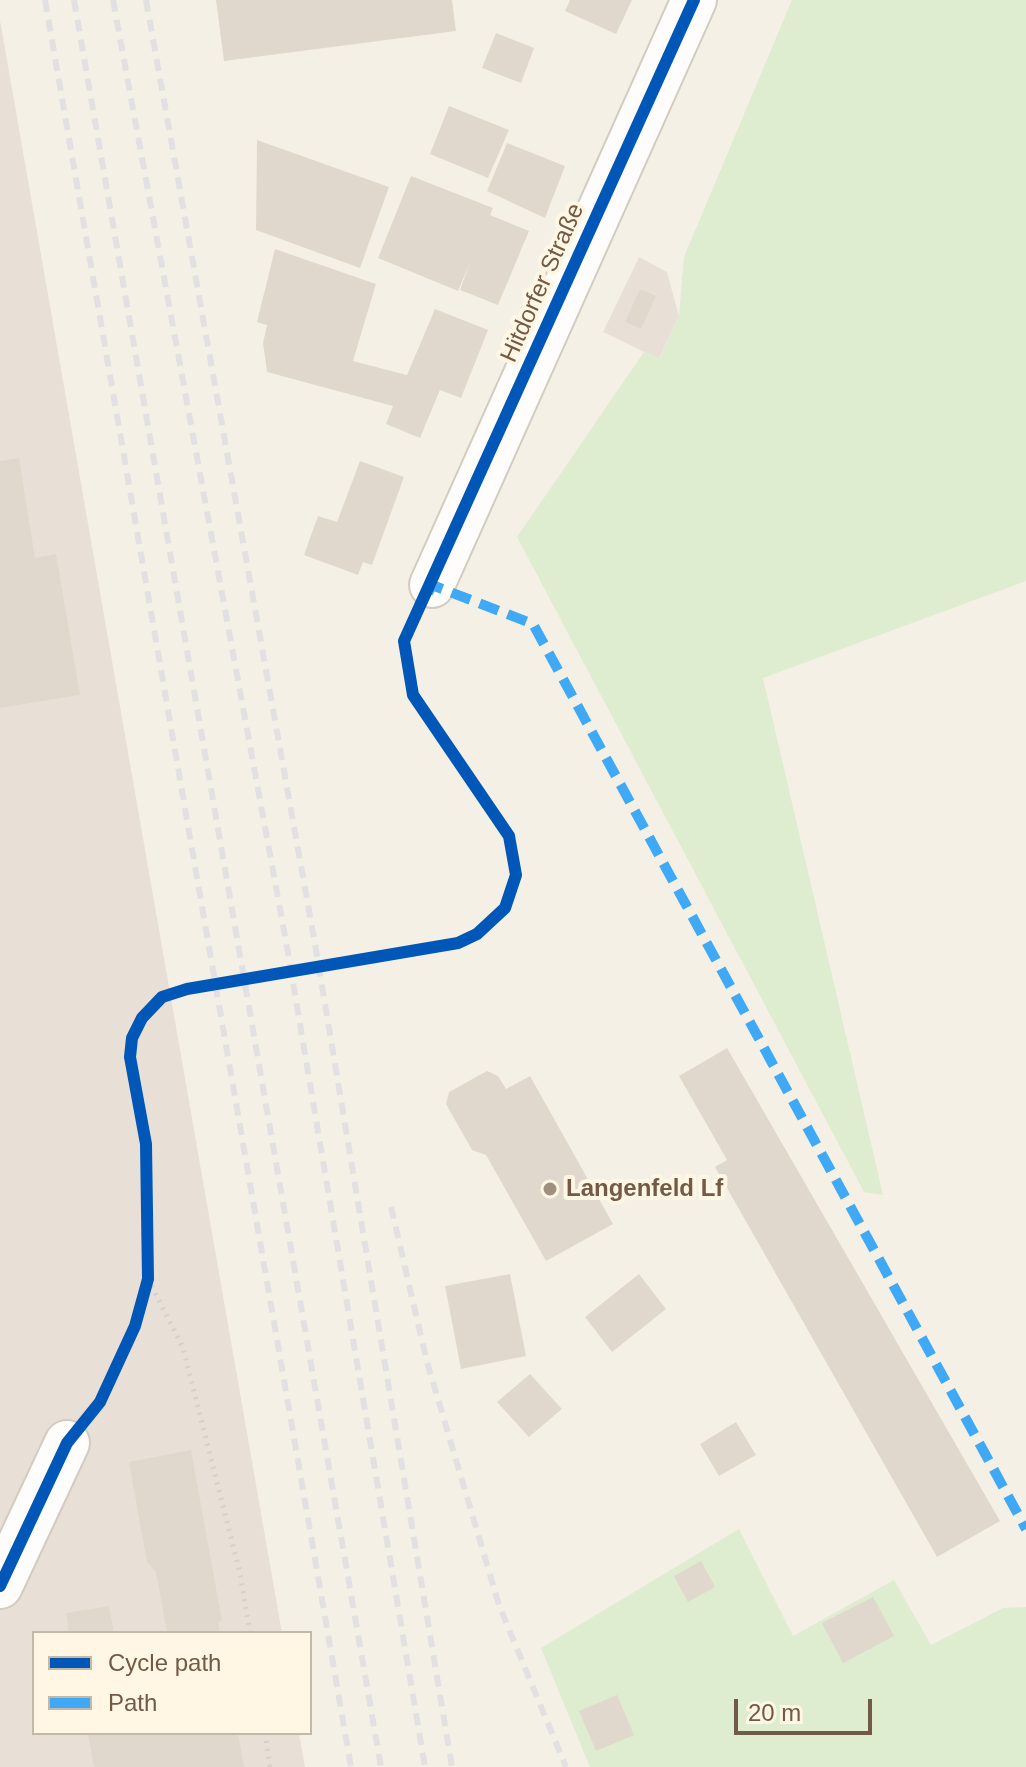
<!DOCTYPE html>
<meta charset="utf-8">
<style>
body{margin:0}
#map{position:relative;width:1026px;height:1767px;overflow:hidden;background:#f5f0e5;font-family:Arial,sans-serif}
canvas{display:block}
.legend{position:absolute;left:32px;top:1631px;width:280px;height:104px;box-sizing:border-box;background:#fff7e4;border:2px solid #c7b8a5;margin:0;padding:10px 14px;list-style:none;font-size:24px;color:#725a46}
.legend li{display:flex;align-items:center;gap:16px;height:40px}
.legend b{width:40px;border:2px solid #c7b8a5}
.scale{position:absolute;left:734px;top:1699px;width:138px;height:36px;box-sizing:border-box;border:4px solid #725a46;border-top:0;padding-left:10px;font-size:24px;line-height:28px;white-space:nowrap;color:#725a46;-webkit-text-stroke:6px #fff7e4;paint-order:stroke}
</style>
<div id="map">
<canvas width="1026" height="1767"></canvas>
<ul class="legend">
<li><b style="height:10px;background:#0057b8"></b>Cycle path</li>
<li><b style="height:10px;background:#3fa9f5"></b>Path</li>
</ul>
<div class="scale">20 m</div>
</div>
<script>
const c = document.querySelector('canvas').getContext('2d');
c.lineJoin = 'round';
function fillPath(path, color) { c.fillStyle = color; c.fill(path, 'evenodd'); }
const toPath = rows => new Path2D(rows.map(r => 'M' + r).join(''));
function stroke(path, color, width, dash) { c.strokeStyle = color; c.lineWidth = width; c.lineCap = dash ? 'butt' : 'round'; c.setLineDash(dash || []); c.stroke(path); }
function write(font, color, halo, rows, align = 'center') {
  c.font = font + ' Arial,sans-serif'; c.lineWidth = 8; c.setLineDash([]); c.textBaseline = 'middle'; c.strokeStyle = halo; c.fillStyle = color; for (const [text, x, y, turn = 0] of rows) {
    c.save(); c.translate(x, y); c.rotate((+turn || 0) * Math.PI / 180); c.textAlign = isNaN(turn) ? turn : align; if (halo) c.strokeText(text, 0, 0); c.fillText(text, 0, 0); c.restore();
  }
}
const industrial = toPath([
 [0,20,282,1633,34,1633,34,1733,299,1733,305,1767,0,1767],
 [639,257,667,272,679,316,659,359,603,332]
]);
const green = toPath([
 [792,0,1026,0,1026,581,763,678,883,1195,864,1192,517,537,644,352,660,358,679,316,684,257],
 [739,1529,793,1636,894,1580,931,1645,1003,1608,1026,1607,1026,1767,590,1767,541,1648]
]);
const building = toPath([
 [216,0,452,0,456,31,224,61],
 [570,0,632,0,616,34,565,11],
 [496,33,534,48,521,83,482,68],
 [449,106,509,130,488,178,430,154],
 [257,140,389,187,360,268,256,230],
 [507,143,565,166,545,218,487,191],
 [411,176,493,208,490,215,529,231,498,305,460,290,470,263,458,291,378,258],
 [275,249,376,284,353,361,407,375,435,309,488,330,461,398,440,390,420,438,386,424,393,406,267,372,263,343,267,325,257,322],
 [640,289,656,296,641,329,625,322],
 [19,458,35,558,56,554,80,695,0,708,0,461],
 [360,461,404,477,372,565,363,562,358,575,304,555,318,516,337,522],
 [727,1048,1000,1521,937,1557,715,1167,727,1160,679,1076],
 [487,1071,498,1076,506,1089,530,1076,613,1224,546,1261,486,1155,472,1150,446,1104,449,1092],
 [510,1274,526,1356,461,1369,445,1286],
 [639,1274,666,1309,612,1352,585,1317],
 [530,1374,562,1409,529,1437,497,1402],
 [736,1422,756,1455,719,1476,700,1444],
 [191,1450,222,1621,218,1622,220,1633,167,1633,156,1572,147,1562,129,1462],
 [701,1561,715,1587,688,1602,674,1576],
 [873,1597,894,1636,843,1663,822,1623],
 [109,1606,114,1633,69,1633,66,1613],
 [617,1695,634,1735,596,1751,579,1711],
 [88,1733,238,1733,244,1767,94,1767]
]);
const path = toPath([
 [148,1279,183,1348,240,1573,250,1633],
 [265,1733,270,1767]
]);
const minor = toPath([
 [432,585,694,0],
 [0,1586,67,1443]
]);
const rail = toPath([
 [45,0,351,1767],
 [74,0,381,1767],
 [113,0,287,947,425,1767],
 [146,0,315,944,452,1767],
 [391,1207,427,1362,499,1605,566,1767]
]);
const quiet = toPath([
 [428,593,432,585,533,624,1026,1529]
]);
const cycleway = toPath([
 [0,1586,67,1443,100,1402,135,1326,148,1279,146,1144,130,1057,132,1038,142,1018,162,997,187,989,458,943,477,934,505,908,516,875,509,836,413,695,404,641,694,0]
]);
const markers = [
 [550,1189,8,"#a08e7e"]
];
const streetNames = [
 ["Hitdorfer Straße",543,283,-66]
];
const poiNames = [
 ["Langenfeld Lf",566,1189]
];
fillPath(industrial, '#e8e0d6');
fillPath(green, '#deeccf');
fillPath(building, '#e1d8cd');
stroke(minor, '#d4cbc0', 48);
stroke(path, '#d7cfc8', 5, [2, 6]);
stroke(minor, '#fefdfb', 44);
stroke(rail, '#e3e0e2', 6, [12, 8]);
stroke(quiet, '#3fa9f5', 10, [20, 10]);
stroke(cycleway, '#0057b8', 12);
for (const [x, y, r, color] of markers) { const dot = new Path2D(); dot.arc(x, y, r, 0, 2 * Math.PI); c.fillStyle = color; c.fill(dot); stroke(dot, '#fff7e4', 3); }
write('24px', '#725a46', '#fff7e4', streetNames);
write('bold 24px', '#725a46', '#fff7e4', poiNames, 'left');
</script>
